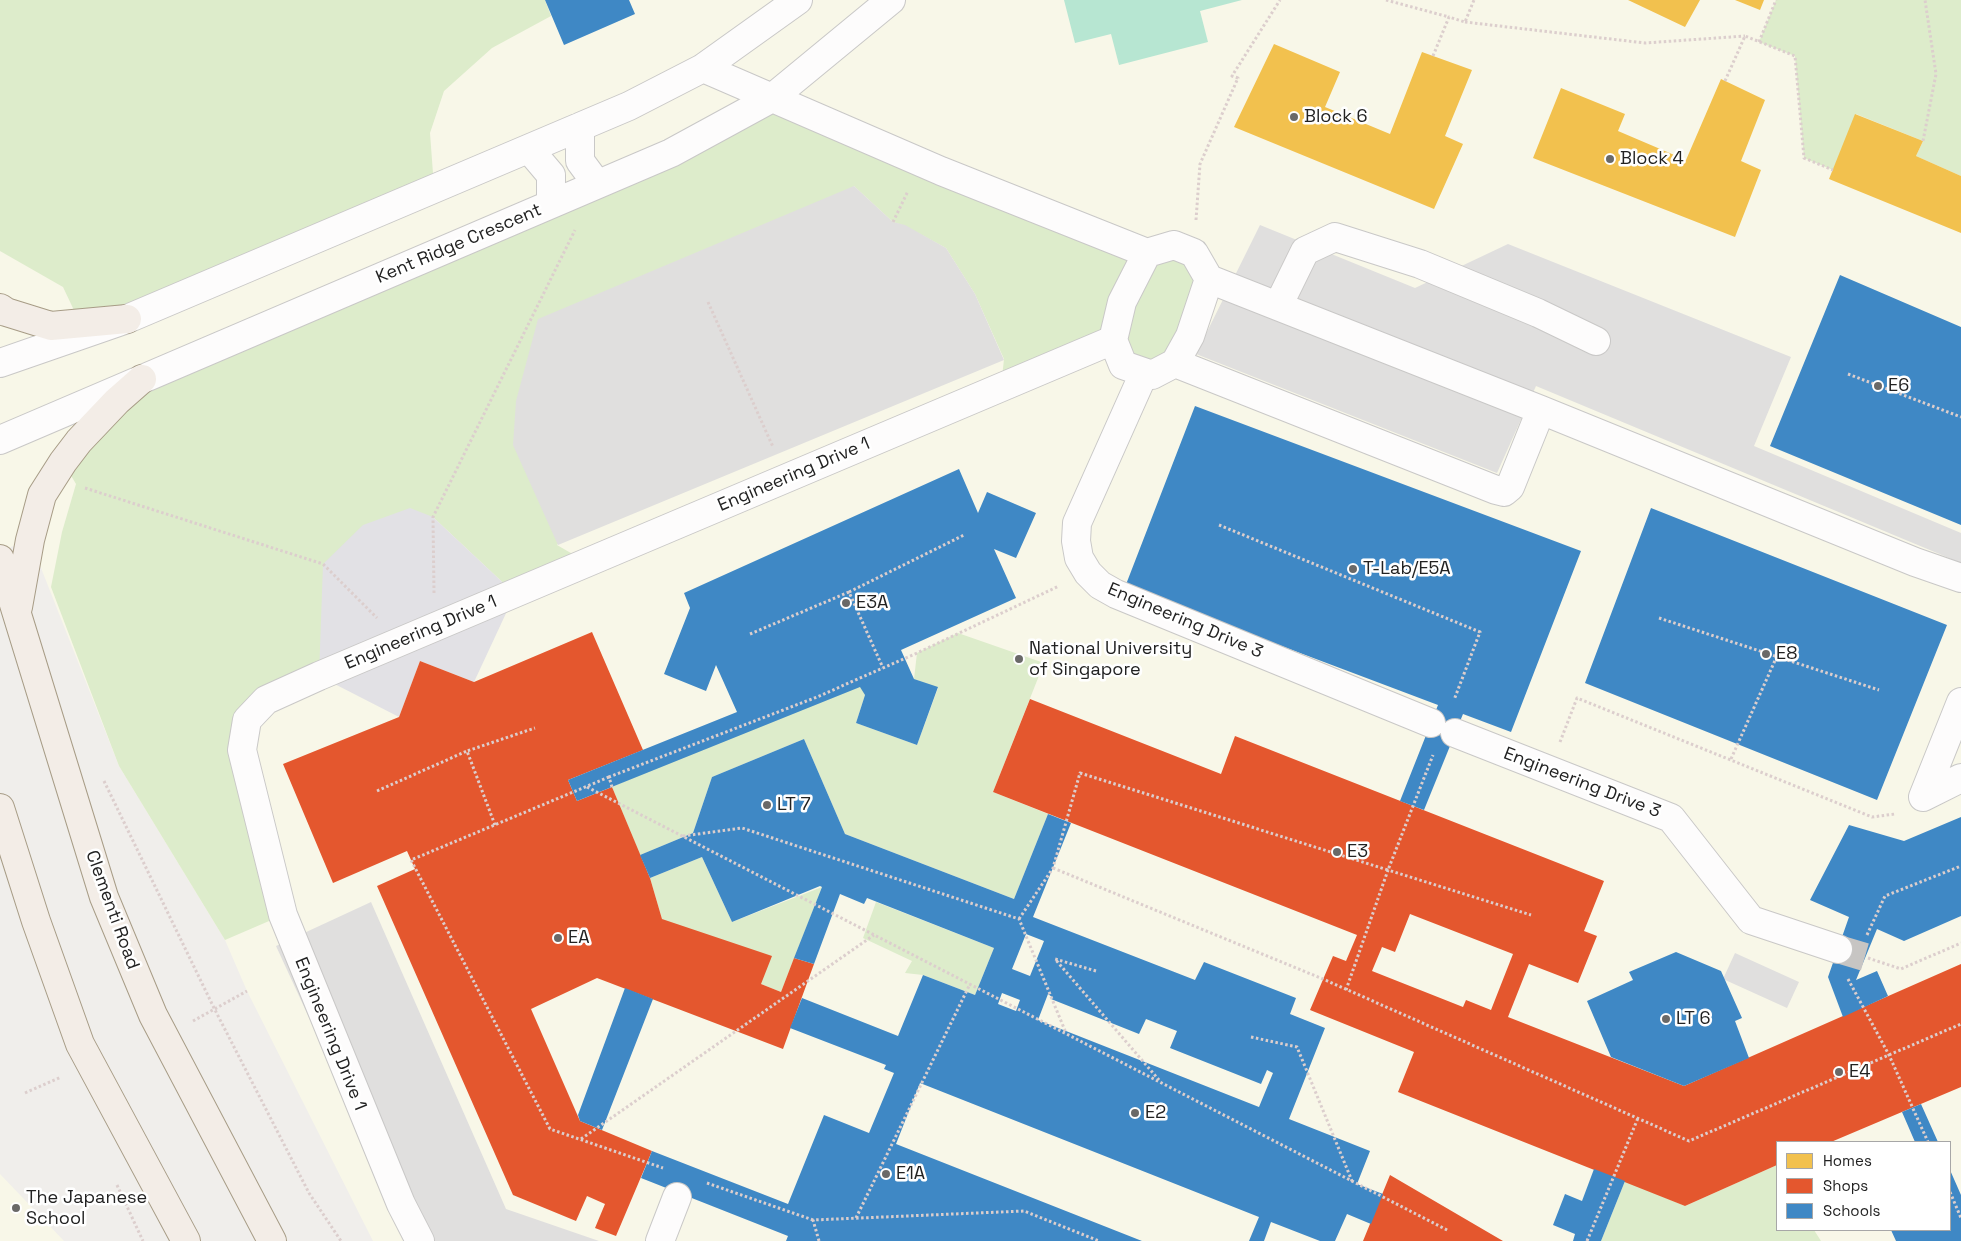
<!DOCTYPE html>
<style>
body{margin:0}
#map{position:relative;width:1961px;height:1241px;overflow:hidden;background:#f0eeeb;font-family:"Space Grotesk",sans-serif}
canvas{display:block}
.legend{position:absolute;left:1776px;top:1141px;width:175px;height:90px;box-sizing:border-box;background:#fff;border:1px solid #a7a7a7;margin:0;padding:6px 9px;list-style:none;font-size:15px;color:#222}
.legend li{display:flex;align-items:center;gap:10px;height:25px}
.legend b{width:25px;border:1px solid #a7a7a7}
</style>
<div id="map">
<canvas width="1961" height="1241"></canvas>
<ul class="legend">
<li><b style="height:14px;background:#f2c14e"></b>Homes</li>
<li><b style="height:14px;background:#e4572e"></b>Shops</li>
<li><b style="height:14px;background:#3f88c5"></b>Schools</li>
</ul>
</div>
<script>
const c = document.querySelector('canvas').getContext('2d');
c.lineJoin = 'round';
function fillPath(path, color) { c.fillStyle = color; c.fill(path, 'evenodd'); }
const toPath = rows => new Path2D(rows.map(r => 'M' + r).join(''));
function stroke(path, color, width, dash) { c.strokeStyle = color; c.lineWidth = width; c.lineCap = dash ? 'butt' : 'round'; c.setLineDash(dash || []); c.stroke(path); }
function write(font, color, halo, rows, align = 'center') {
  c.font = font + ' "Space Grotesk",sans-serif'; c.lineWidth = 5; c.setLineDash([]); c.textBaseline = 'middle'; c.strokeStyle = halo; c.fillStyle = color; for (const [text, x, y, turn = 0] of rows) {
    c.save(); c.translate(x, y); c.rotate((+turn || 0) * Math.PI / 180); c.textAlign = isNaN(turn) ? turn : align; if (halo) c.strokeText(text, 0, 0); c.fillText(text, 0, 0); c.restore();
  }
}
const education = toPath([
 [0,0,1961,0,1961,1241,373,1241,247,991,225,940,119,766,30,540,0,551],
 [1777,1142,1950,1142,1950,1230,1777,1230],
 [0,1174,64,1241,0,1241]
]);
const grass = toPath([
 [0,0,545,0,551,16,492,48,444,91,430,133,434,187,80,323,63,287,0,251],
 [1776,0,1961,0,1961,176,1916,156,1923,141,1856,114,1833,170,1804,158,1795,56,1759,42],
 [772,98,1147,253,1174,245,1209,279,1152,375,1113,340,1001,387,1004,359,975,294,946,248,905,226,893,222,854,186,557,545,588,563,515,594,433,517,319,676,247,720,283,915,225,940,119,766,51,587,62,532,76,484,63,462,117,401],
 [958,633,1044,663,993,792,1048,814,1014,899,845,834,804,739,712,777,693,833,640,855,612,787,858,679,865,695,856,723,917,745,938,688,914,679,917,653],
 [702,857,732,922,822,887,781,992,761,984,662,919,650,878],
 [876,902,994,948,975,995,923,975,905,973,912,961,863,938],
 [1777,1165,1777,1230,1814,1230,1821,1241,1601,1241,1625,1181,1685,1206]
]);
const pitch = toPath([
 [1064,0,1242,0,1200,11,1208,42,1119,65,1111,34,1075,43]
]);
const parking = toPath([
 [854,186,893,222,905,225,946,248,975,294,1004,360,558,545,513,445,516,401,538,319],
 [1260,225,1415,288,1508,244,1791,357,1754,446,1961,533,1961,563,1536,386,1497,473,1196,354],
 [371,902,506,1209,599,1241,412,1241,276,946],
 [1735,953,1799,982,1787,1008,1723,979]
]);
const plaza = toPath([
 [410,508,433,517,515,594,474,682,420,661,399,717,319,676,323,564,363,525]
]);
const homes = toPath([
 [1628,0,1700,0,1685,27],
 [1735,0,1764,0,1760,10],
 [1274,44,1340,72,1325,107,1390,134,1422,52,1472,70,1445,136,1463,144,1434,209,1234,127],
 [1721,79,1765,100,1741,161,1761,170,1735,237,1533,158,1561,88,1625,114,1618,131,1686,160],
 [1855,114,1923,141,1916,156,1961,176,1961,233,1829,179]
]);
const shops = toPath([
 [592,632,643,750,568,780,577,801,612,787,650,878,662,919,772,956,761,984,781,992,794,958,814,964,783,1049,597,978,531,1009,580,1121,652,1151,616,1236,595,1228,605,1204,587,1196,576,1221,513,1195,377,886,415,869,407,851,333,883,283,764,399,717,420,661,474,682],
 [1030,699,1221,774,1235,736,1604,881,1584,931,1597,936,1578,983,1529,964,1508,1017,1684,1086,1961,964,1961,1087,1831,1142,1777,1142,1777,1165,1685,1206,1398,1092,1414,1052,1310,1010,1333,956,1346,961,1357,935,993,792],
 [1410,914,1513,954,1491,1010,1466,1000,1463,1007,1372,971,1382,947,1395,952],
 [1390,1175,1491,1234,1503,1241,1363,1241]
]);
const schools = toPath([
 [545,0,629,0,635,14,564,45],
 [1840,275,1961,327,1961,525,1770,446],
 [1195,406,1581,551,1511,732,1463,714,1424,810,1400,801,1438,705,1125,587],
 [959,469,978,513,987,492,1036,513,1016,558,994,549,1016,598,901,650,914,679,938,687,917,745,856,723,865,695,860,687,577,801,568,780,737,712,716,665,706,691,664,674,690,608,684,593],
 [1651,508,1947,625,1877,800,1585,683],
 [804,739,845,834,1014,899,1048,814,1071,823,1033,917,1195,980,1204,962,1296,998,1290,1014,1325,1028,1289,1119,1370,1151,1357,1184,1383,1194,1371,1224,1347,1214,1335,1241,1320,1241,1271,1222,1264,1241,1249,1241,1259,1217,920,1083,896,1144,1142,1241,786,1241,788,1236,641,1178,652,1151,788,1204,824,1115,869,1133,894,1073,884,1069,886,1065,790,1028,802,998,898,1036,923,975,975,995,994,948,867,898,864,904,840,894,814,964,794,958,822,887,820,886,732,922,702,857,650,878,640,855,693,833,712,777],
 [1026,934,1044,941,1030,976,1012,969],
 [1002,993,1020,1000,1016,1011,998,1004],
 [1048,994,1052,997,1051,999,1139,1034,1146,1019,1177,1031,1170,1048,1261,1084,1267,1070,1273,1073,1259,1107,1038,1020],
 [1961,817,1961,916,1904,941,1877,929,1856,980,1877,971,1888,996,1843,1017,1828,977,1849,917,1810,900,1849,825,1904,841],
 [1676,952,1721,971,1742,1018,1735,1021,1749,1058,1684,1086,1611,1057,1587,1001,1633,980,1629,972],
 [625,988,653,999,602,1130,580,1121,578,1115],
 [1921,1104,1938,1142,1915,1142,1902,1112],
 [1594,1169,1625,1181,1601,1241,1573,1241,1575,1234,1553,1225,1565,1194,1582,1201],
 [1950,1170,1961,1195,1961,1241,1896,1241,1891,1230,1950,1230]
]);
const minorTunnel = toPath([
 [1838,949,1865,957]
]);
const path = toPath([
 [1386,0,1449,17],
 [1465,22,1645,43,1745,36],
 [1759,42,1776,0],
 [1433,56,1449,17,1465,22,1474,0],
 [1725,81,1745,36,1795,56,1804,158,1833,170],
 [1923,141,1936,74,1925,0,1926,0],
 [1196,220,1200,164,1238,78,1232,76,1280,0],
 [893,222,908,191],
 [708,302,773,447],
 [1848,374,1961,417],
 [85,488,323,564,377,618],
 [1219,525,1480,632,1454,700],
 [849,592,964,535],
 [434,593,433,517,575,230],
 [1659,618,1879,690],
 [750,634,849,592,883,668],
 [1560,742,1577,698,1872,817,1895,814],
 [1731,759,1777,656],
 [609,777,411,860,550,1129,663,1168],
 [104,781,214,1008,309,1193,341,1241],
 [587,787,1449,1231],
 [612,787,609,777,817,697,917,653,1059,586],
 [377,791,467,751],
 [495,825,467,751,535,728],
 [683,836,742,828,1019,919,1066,1033],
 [1053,868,1323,979,1689,1141,1961,1024],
 [1019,919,1053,868,1080,773,1388,870,1433,755],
 [1867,935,1885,896,1961,866],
 [1868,958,1901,969,1961,943],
 [1096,971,1055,959,1159,1080],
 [1848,979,1889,1055,1928,1142],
 [1346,990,1388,870,1531,915],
 [193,1021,247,991],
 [1251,1037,1297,1047,1352,1181],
 [25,1093,61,1077],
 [581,1139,874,935],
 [707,1183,813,1220],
 [117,1185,143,1241],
 [1950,1192,1961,1218],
 [856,1218,970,984],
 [819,1241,813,1220,1024,1211,1099,1241],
 [1587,1241,1638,1118]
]);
const minor = toPath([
 [703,68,941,171,1147,253],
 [580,127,580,161,597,184],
 [529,149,551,175,551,204],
 [1174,245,1194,253,1209,279,1190,336,1175,363,1152,375,1123,365,1113,340,1122,302,1147,253,1174,245],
 [1209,279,1541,410,1915,562,1961,578],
 [1278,306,1305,251,1335,237,1420,264,1538,313,1596,341],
 [0,363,127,319,629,106,703,68,798,0],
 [1175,363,1496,490,1504,492,1510,487,1541,410],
 [1144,373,1077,523,1076,541,1079,558,1088,573,1100,585,1116,594,1431,723],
 [0,440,671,153,772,98,891,0],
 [1455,733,1671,818,1751,920,1838,949],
 [1923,797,1961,702],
 [1923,797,1961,778],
 [420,1241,401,1204,283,915,242,750,247,720,266,700,319,676,1113,340],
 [660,1241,677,1197]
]);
const major = toPath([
 [0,308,6,312,51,326,127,319],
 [0,559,104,897,153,1015,272,1241],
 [18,607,30,540,42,495,63,462,79,441,117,401,142,379],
 [0,808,36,921,80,1044,186,1241]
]);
const markers = [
 [1294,117,5,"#6a6968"],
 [1610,159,5,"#6a6968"],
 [1878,386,5,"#6a6968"],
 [1353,569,5,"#6a6968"],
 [846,603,5,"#6a6968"],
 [1766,654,5,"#6a6968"],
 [1019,659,5,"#6a6968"],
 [767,805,5,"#6a6968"],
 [1337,852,5,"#6a6968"],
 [558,938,5,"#6a6968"],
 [1666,1019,5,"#6a6968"],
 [1839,1072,5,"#6a6968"],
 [1135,1113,5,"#6a6968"],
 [886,1174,5,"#6a6968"],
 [16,1208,5,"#6a6968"]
];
const poiNames = [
 ["Block 6",1304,117],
 ["Block 4",1620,159],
 ["E6",1888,386],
 ["T-Lab/E5A",1363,569],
 ["E3A",856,603],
 ["National University",1029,649],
 ["of Singapore",1029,670],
 ["E8",1776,654],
 ["LT 7",777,805],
 ["E3",1347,852],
 ["EA",568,938],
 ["LT 6",1676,1019],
 ["E4",1849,1072],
 ["E2",1145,1113],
 ["E1A",896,1174],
 ["The Japanese",26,1198],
 ["School",26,1219]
];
const streetNames = [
 ["Kent Ridge Crescent",459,244,-23],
 ["Engineering Drive 1",794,475,-23],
 ["Engineering Drive 3",1185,621,23],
 ["Engineering Drive 1",421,633,-23],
 ["Engineering Drive 3",1582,783,21],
 ["Clementi Road",112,910,70],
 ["Engineering Drive 1",330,1034,68]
];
fillPath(education, '#f8f7e8');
fillPath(grass, '#ddeccb');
fillPath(pitch, '#b7e6d2');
fillPath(parking, '#e0dfde');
fillPath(plaza, '#e2e1e5');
fillPath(homes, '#f2c14e');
fillPath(shops, '#e4572e');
fillPath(schools, '#3f88c5');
stroke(minorTunnel, '#c7c5c3', 28, [28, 14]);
stroke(minor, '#c9c8c7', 30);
stroke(major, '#a79c86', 30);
stroke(path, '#dccecd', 3, [2.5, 2.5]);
stroke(minor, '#fdfcfc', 28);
stroke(major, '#f3ede7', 28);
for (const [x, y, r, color] of markers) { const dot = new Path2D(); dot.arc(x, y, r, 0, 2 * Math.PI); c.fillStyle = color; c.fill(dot); stroke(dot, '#fff', 2); }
write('18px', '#222', '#fff', poiNames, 'left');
write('18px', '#222', '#fff', streetNames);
</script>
